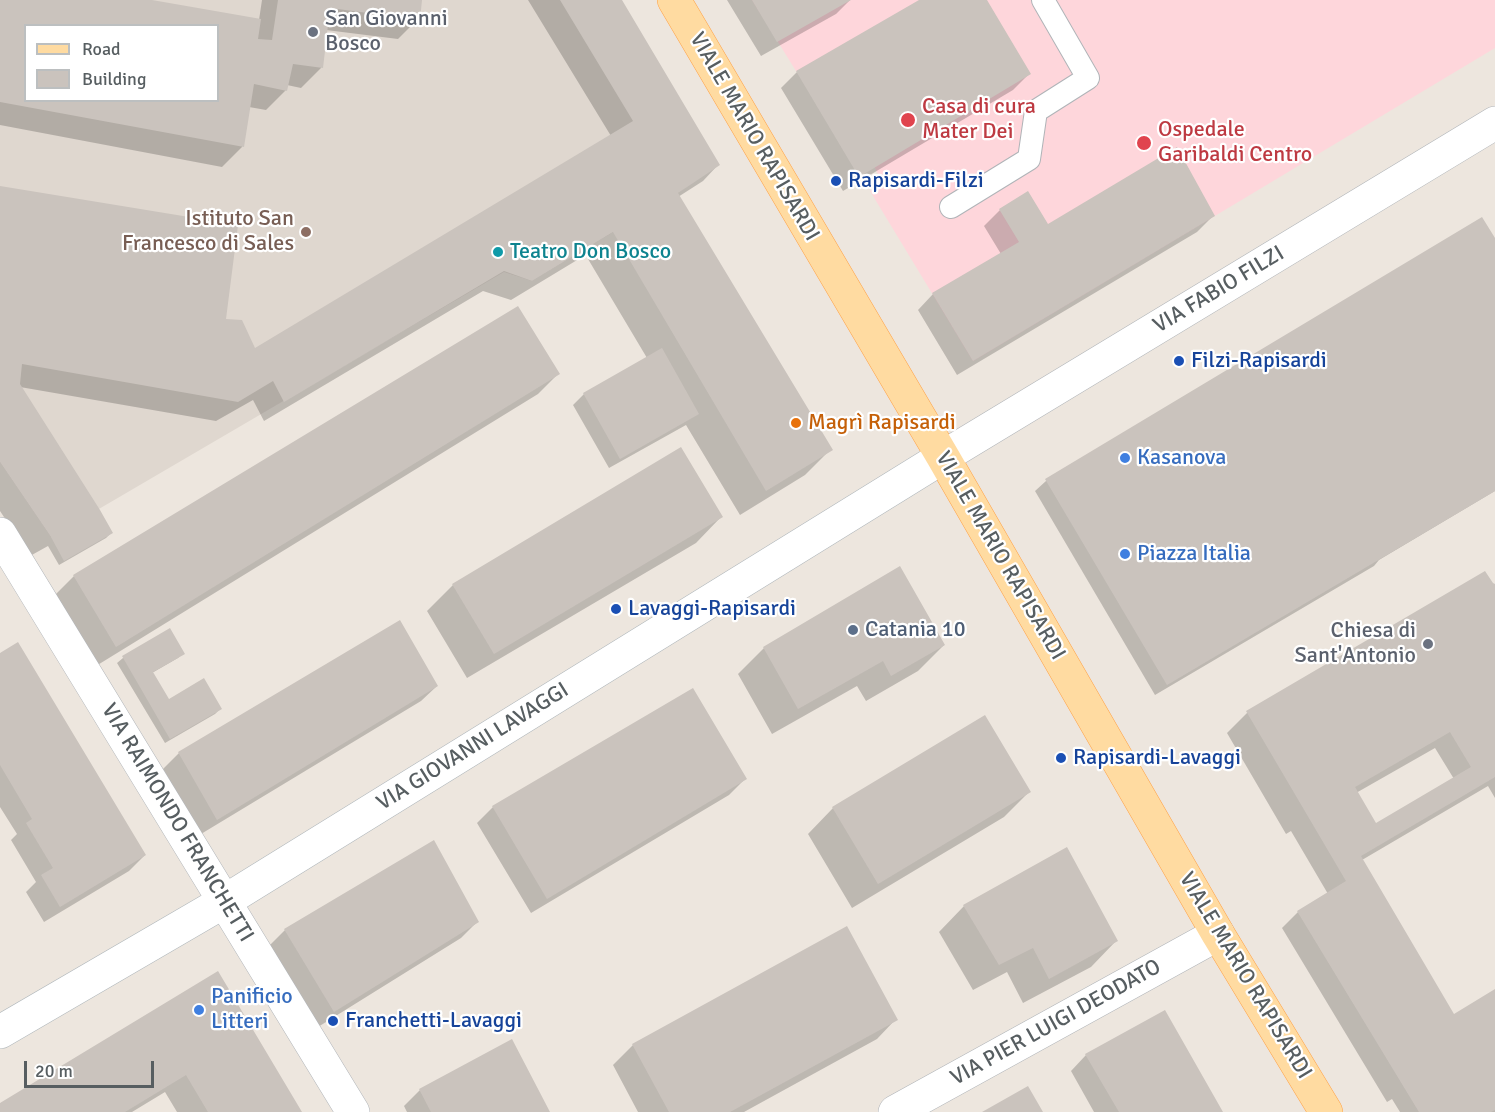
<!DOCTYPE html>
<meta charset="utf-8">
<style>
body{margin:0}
#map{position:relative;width:1495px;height:1112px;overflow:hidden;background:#ede6de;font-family:Signika,sans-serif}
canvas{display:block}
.legend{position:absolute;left:24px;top:24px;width:195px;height:78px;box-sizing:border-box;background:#fff;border:2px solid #bcbfc0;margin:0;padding:8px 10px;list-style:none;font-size:18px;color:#575e61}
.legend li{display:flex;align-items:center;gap:12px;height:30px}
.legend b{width:30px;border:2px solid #bcbfc0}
.scale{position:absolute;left:24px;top:1061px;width:130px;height:27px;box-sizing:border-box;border:3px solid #575e61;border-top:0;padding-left:8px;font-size:18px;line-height:21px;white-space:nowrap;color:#575e61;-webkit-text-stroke:4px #fff;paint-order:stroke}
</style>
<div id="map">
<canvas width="1495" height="1112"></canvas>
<ul class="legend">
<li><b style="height:8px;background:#ffdba1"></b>Road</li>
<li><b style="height:16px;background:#cac3bd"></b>Building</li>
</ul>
<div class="scale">20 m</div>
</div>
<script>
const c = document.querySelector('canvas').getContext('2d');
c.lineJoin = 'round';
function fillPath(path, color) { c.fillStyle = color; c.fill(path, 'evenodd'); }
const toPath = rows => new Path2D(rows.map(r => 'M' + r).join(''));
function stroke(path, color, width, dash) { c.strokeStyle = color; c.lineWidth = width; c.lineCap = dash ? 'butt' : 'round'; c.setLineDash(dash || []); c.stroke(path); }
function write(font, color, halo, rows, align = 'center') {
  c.font = font + ' Signika,sans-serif'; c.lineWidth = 4.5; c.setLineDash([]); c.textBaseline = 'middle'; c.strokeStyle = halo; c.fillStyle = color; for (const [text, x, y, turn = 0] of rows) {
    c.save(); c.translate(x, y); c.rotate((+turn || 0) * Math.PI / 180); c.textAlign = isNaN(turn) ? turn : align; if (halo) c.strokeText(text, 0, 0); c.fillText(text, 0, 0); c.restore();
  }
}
const education = toPath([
 [0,0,599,0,703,175,678,193,532,281,504,272,51,537,0,462],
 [26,26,218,26,218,100,26,100]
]);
const medical = toPath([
 [752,0,1495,0,1495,48,973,361,870,191,883,184,875,168,796,71]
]);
const shadow = toPath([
 [0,0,144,0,259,20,262,0,420,0,418,19,398,39,326,30,321,68,301,88,287,85,286,90,266,110,249,107,242,147,222,167,0,125],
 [26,26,218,26,218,100,26,100],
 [528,0,621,0,718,165,703,181,678,197,831,449,805,475,740,515,686,425,609,468,573,405,584,394,647,358,588,259,597,248,511,300,483,291,264,421,253,400,216,421,20,387,111,533,106,538,59,565,48,546,30,556,0,511,0,187,224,321,255,350,611,136],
 [727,0,850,0,836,14,761,56],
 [922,0,985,0,1029,74,1013,90,843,191,781,88,797,72],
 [1000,210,1047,226,1213,216,1197,232,957,375,918,310,933,294,1001,254,984,226],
 [1495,240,1495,491,1379,560,1374,566,1155,695,1035,491,1046,481],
 [558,374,538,394,96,666,54,596,74,576],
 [681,449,721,517,696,543,467,678,427,611,453,585],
 [1485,573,1492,585,1495,585,1495,798,1488,786,1362,860,1454,1016,1495,991,1495,1112,1400,1112,1392,1099,1387,1102,1282,928,1298,912,1328,894,1291,831,1286,834,1227,733,1247,713],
 [1435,748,1454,779,1375,825,1356,793],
 [400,622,437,686,421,701,201,834,163,769,179,753],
 [170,630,183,653,178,658,152,673,168,701,220,709,215,714,165,743,117,663,123,658],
 [944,645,918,671,866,701,857,686,772,734,738,674,764,648],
 [0,655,145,855,129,871,44,922,26,892,36,882,11,840,17,834,0,807],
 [745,779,729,795,531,913,477,823,493,807],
 [1029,792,1004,817,852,908,808,834,833,808],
 [964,906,1116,941,1091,967,1023,1003,1007,972,973,990,939,932],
 [477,922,461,938,318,1027,269,946,285,930],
 [846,928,896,1019,877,1039,744,1112,638,1112,613,1065,633,1045],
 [218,973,300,1112,177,1112,165,1092,132,1112,0,1112,0,1104],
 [1086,1055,1222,1112,1094,1112,1071,1071],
 [420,1090,549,1112,407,1112,404,1106]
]);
const building = toPath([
 [0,0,152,0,261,19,258,39,272,40,278,0,422,0,420,20,330,8,323,68,293,64,287,91,254,84,244,147,0,102],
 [26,26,218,26,218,100,26,100],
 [560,0,622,0,720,165,678,193,833,450,766,491,613,232,532,281,504,271,284,402,273,381,238,402,22,364,20,384,100,510,113,533,64,561,51,537,0,462,0,186,238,225,226,319,242,320,255,348,633,121],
 [752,0,851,0,777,42],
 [919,0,987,0,1031,74,859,177,796,71],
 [1177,147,1215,216,973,361,932,293,1019,242,999,209,1028,191,1048,224],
 [1482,217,1495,238,1495,491,1167,685,1045,479],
 [518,306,560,374,116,647,73,575],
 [662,348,699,414,620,459,583,393],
 [681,447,723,517,494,654,452,584],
 [900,566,945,645,891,676,883,661,798,709,763,647],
 [1485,571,1493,583,1495,584,1495,777,1361,856,1454,1014,1495,989,1495,1110,1491,1112,1419,1112,1297,911,1346,881,1246,711],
 [1450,732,1471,767,1376,823,1355,787],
 [400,620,438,686,217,820,178,752],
 [170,628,185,654,153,672,169,699,204,678,222,709,170,739,122,656],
 [18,642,146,855,60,907,41,875,53,868,26,823,32,819,0,765,0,653],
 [693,688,747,779,547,899,492,806],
 [985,715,1031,792,878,884,832,807],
 [434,840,479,922,334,1012,284,929],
 [1067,847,1118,941,1049,979,1033,948,999,965,963,905],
 [847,926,898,1020,730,1112,669,1112,632,1044],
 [218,971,302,1112,208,1112,186,1075,125,1112,0,1112,0,1103],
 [1165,1010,1223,1112,1119,1112,1085,1054],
 [512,1039,550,1112,431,1112,419,1089],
 [1028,1086,1043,1112,982,1112]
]);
const service = toPath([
 [951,207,1029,159,1036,111,1088,78,1043,0]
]);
const minor = toPath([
 [0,534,353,1112],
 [895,1112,1218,934]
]);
const tertiary = toPath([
 [943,457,1495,123]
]);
const secondary = toPath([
 [0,1032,225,901,943,457]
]);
const primary = toPath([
 [674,0,943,457,1218,934,1326,1112]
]);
const markers = [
 [313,32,6,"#6b7280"],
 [908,120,8,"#e0444e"],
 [1144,143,8,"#e0444e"],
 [836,181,6,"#1a4fb4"],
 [306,232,6,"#8d6e63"],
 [498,252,6,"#0f9aa8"],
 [1179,361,6,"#1a4fb4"],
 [796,423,6,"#e8710a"],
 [1125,458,6,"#3f7fe0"],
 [1125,554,6,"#3f7fe0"],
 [616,609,6,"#1a4fb4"],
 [853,630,6,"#5c6f8a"],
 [1428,644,6,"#6b7280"],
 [1061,758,6,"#1a4fb4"],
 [199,1010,6,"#3f7fe0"],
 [333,1021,6,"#1a4fb4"]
];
const worshipNames = [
 ["San Giovanni",325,19],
 ["Bosco",325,44],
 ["Chiesa di",1416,631,"right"],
 ["Sant'Antonio",1416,656,"right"]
];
const healthNames = [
 ["Casa di cura",922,107],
 ["Mater Dei",922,132],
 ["Ospedale",1158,130],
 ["Garibaldi Centro",1158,155]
];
const streetNames = [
 ["VIALE MARIO RAPISARDI",754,137,60],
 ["VIA FABIO FILZI",1219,290,-31],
 ["VIALE MARIO RAPISARDI",1000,556,60],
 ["VIA GIOVANNI LAVAGGI",473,747,-32],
 ["VIA RAIMONDO FRANCHETTI",177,823,59],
 ["VIALE MARIO RAPISARDI",1245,976,59],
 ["VIA PIER LUIGI DEODATO",1056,1023,-29]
];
const transitNames = [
 ["Rapisardi-Filzi",848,181],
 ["Filzi-Rapisardi",1191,361],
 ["Lavaggi-Rapisardi",628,609],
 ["Rapisardi-Lavaggi",1073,758],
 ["Franchetti-Lavaggi",345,1021]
];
const educationNames = [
 ["Istituto San",294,219],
 ["Francesco di Sales",294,244]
];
const cultureNames = [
 ["Teatro Don Bosco",510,252]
];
const foodNames = [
 ["Magrì Rapisardi",808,423]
];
const shopNames = [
 ["Kasanova",1137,458],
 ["Piazza Italia",1137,554],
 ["Panificio",211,997],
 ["Litteri",211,1022]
];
const serviceNames = [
 ["Catania 10",865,630]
];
fillPath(education, '#dfd7cf');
fillPath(medical, '#fed6db');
fillPath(shadow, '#0003');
fillPath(building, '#cac3bd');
stroke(service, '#b0b4b8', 24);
stroke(minor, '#b0b4b8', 34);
stroke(tertiary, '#b0b4b8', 34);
stroke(secondary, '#b0b7bb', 34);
stroke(primary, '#ffa145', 34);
stroke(service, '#fff', 22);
stroke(minor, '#fff', 33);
stroke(tertiary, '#fff', 33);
stroke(secondary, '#fff', 33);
stroke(primary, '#ffdba1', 33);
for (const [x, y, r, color] of markers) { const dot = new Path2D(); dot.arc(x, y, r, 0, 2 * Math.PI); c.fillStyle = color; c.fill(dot); stroke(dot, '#fff', 2); }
write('22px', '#5b616d', '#fff', worshipNames, 'left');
write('22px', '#be3a42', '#fff', healthNames, 'left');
write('22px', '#575e61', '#fff', streetNames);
write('22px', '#164399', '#fff', transitNames, 'left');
write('22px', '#785e54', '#fff', educationNames, 'right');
write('22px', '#0d838f', '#fff', cultureNames, 'left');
write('22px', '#c56008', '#fff', foodNames, 'left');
write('22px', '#366cbe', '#fff', shopNames, 'left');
write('22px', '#4e5e75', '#fff', serviceNames, 'left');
</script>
